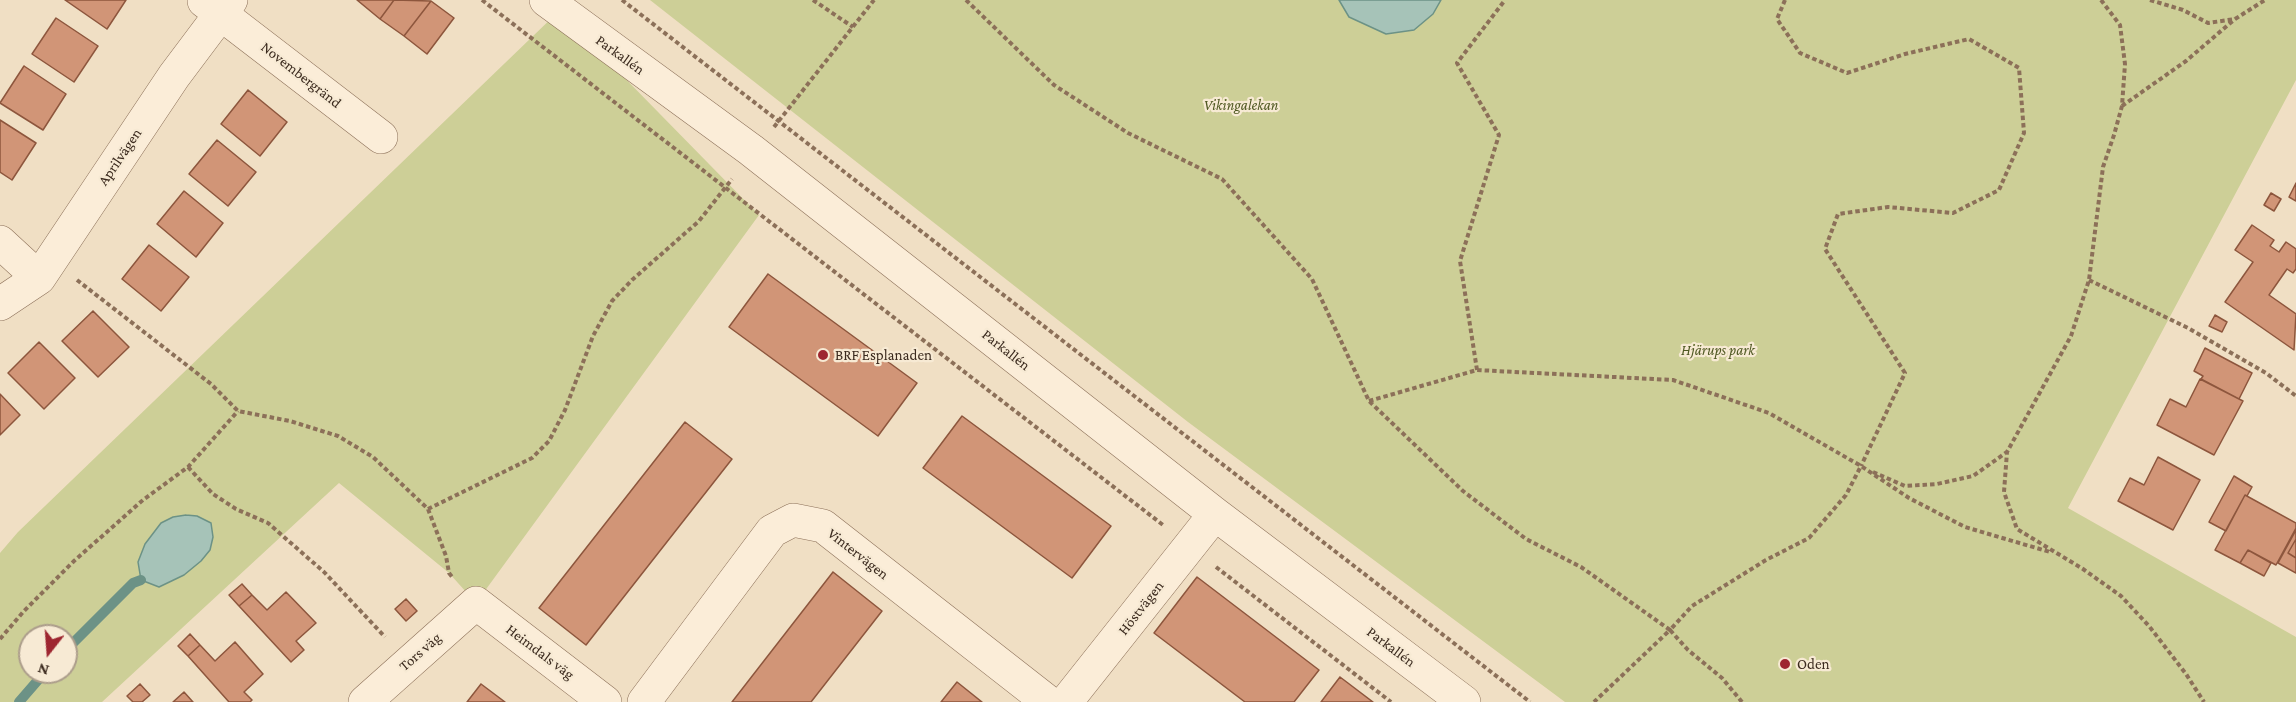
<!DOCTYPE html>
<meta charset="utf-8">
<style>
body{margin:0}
#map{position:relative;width:2296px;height:702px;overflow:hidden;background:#f0dfc4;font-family:"Crimson Pro",serif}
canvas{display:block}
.north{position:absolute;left:18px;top:624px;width:60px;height:60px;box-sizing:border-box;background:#f7ead4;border:2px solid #ac9d8b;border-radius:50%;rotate:197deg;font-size:16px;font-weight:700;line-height:24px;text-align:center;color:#3b2a1e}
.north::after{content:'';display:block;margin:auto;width:21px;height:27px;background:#9e2630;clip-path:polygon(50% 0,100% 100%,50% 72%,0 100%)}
</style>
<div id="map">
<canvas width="2296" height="702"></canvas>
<div class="north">N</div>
</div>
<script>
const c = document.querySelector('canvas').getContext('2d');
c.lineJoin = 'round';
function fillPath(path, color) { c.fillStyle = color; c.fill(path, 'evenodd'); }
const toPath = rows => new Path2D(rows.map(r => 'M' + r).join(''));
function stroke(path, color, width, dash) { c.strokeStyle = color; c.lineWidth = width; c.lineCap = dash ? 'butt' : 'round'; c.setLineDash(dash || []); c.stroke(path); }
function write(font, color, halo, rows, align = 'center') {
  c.font = font + ' "Crimson Pro",serif'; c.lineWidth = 4.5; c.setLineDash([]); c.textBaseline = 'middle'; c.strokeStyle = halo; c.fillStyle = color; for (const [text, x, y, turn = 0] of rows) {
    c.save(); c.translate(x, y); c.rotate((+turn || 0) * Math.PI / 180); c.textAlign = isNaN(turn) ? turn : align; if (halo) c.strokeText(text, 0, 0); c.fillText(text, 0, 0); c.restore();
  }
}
const green = toPath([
 [650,0,2296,0,2296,80,2068,508,2296,637,2296,702,1565,702,1188,422],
 [559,11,759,215,476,603,449,573,339,483,102,702,0,702,0,553,18,532],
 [30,636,66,636,66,672,30,672]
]);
const water = toPath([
 [1339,0,1441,0,1433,14,1414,30,1386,34,1349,17,1339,0],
 [186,515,197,516,211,523,213,537,210,550,201,561,184,575,159,587,141,580,138,562,145,544,161,523,173,517,186,515]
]);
const stream = toPath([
 [66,650,133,583,141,580],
 [19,702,45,672]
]);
const building = toPath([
 [65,0,126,0,107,29,65,0],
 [357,0,394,0,380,19,357,0],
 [394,0,431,1,404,36,380,19,394,0],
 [431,1,454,18,427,54,404,36,431,1],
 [56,18,98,46,74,82,32,54,56,18],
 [24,66,66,94,43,130,0,103,24,66],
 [248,90,287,122,260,156,221,124,248,90],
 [0,120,36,143,12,180,0,172,0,120],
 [217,140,256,172,228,206,189,174,217,140],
 [2296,183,2296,201,2289,197,2296,183],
 [184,191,223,223,196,257,157,224,184,191],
 [2271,193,2281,199,2274,211,2264,205,2271,193],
 [2252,225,2274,240,2270,246,2279,252,2286,242,2296,249,2296,269,2293,273,2287,269,2269,295,2296,314,2294,350,2225,302,2253,262,2235,250,2252,225],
 [149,245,189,277,161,311,122,279,149,245],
 [768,274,917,383,878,436,729,327,768,274],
 [93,311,129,347,98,377,62,341,93,311],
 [2215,315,2227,322,2222,332,2209,326,2215,315],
 [39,342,75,378,44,409,8,373,39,342],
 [2205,348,2252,373,2239,399,2201,379,2203,376,2194,371,2205,348],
 [2200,379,2243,401,2214,455,2157,425,2170,399,2186,407,2200,379],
 [0,394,20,415,0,435,0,394],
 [962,416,1111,526,1072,578,923,468,962,416],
 [685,422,732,459,586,645,539,608,685,422],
 [2158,457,2200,480,2173,530,2118,501,2130,478,2144,485,2158,457],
 [2234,476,2252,487,2247,496,2245,495,2226,531,2209,522,2234,476],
 [2245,495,2296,523,2296,528,2276,565,2248,550,2240,563,2215,550,2245,495],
 [2296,530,2296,539,2288,553,2296,558,2296,573,2278,563,2296,530],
 [2296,539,2296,558,2288,553,2296,539],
 [2248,550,2271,563,2264,576,2240,563,2248,550],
 [833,572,882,611,811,702,732,702,833,572],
 [1197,577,1319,670,1294,702,1245,702,1154,633,1197,577],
 [242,584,252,595,239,606,229,595,242,584],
 [286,592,316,623,296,641,304,650,291,662,239,606,252,595,267,610,286,592],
 [406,599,417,611,406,621,395,609,406,599],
 [190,634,200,645,188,656,178,646,190,634],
 [235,642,263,674,244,692,252,700,250,702,229,702,188,656,200,645,215,661,235,642],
 [1340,677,1373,702,1321,702,1340,677],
 [957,682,982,702,941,702,957,682],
 [140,684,150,695,142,702,133,702,127,696,140,684],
 [481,684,505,702,467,702,481,684],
 [184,692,193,702,173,702,184,692]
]);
const path = toPath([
 [482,0,1163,525],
 [622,0,1530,702],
 [813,0,853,27],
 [966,0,1054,85,1128,133,1222,179,1312,279,1369,401,1463,491,1526,539,1581,567,1670,630,1594,702],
 [1785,0,1777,19,1800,53,1847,73,1905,54,1969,39,2019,68,2024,133,1999,190,1953,213,1888,207,1838,214,1825,249,1905,373,1861,466],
 [2101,0,2120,25,2125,64,2122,106,2114,135,2103,167,2089,280,2071,336,2007,452,2004,492,2017,529,2083,569,2121,596,2149,626,2186,674,2204,702],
 [2150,0,2183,10,2208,23,2235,19,2265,0],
 [2122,106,2186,61,2235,19],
 [774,127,874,0],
 [77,280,211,384,238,411,290,421,338,436,373,457,428,509,532,458,549,441,565,410,593,336,612,301,632,280,699,221,732,179],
 [2089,280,2188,328,2266,373,2296,396],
 [1477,370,1460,261,1499,135,1457,63,1505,0],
 [1369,401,1477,370,1673,380,1769,413,1861,466,1909,498,1965,527,2050,552],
 [188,467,213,494,236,509,268,523,324,572,385,637],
 [1873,472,1905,486,1937,484,1973,476,2007,452],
 [428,509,446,556,449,573,453,578],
 [1216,567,1391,702],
 [0,639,24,611,74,561,143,500,188,467,238,411],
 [1742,702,1722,678,1688,650,1670,630,1692,606,1766,560,1809,538,1846,495,1861,466]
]);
const minor = toPath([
 [546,0,751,150,1215,514,1464,702],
 [204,1,381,137],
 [0,242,39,278],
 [0,304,39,278,174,76,231,0],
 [365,702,476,603,605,702],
 [644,702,772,531,793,520,823,526,1048,702],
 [1066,702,1215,514]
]);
const markers = [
 [823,355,6,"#9e2630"],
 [1785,664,6,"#9e2630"]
];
const streetNames = [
 ["Parkallén",620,55,36],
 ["Novembergränd",301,75,38],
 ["Aprilvägen",120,157,-56],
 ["Parkallén",1006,350,38],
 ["Vintervägen",858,554,38],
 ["Höstvägen",1141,608,-52],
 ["Parkallén",1391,647,37],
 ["Tors väg",420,652,-41],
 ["Heimdals väg",540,652,37]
];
const parkNames = [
 ["Vikingalekan",1241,105],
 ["Hjärups park",1718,350]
];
const poiNames = [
 ["BRF Esplanaden",835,355],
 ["Oden",1797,664]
];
fillPath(green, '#cdcf97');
fillPath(water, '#a6c3b8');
stroke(water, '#6c9286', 1.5);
stroke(stream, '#6c9286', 10);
fillPath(building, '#d19577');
stroke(building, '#8d563d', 1.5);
stroke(minor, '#8c7059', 34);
stroke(path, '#8c7059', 4, [4.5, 3]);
stroke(minor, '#fbedd8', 33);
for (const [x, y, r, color] of markers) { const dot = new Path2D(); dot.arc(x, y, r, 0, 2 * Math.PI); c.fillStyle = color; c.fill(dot); stroke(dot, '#f7ead4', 2); }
write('15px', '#3b2a1e', '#f7ead4', streetNames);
write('italic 15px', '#505923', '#f7ead4', parkNames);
write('15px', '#3b2a1e', '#f7ead4', poiNames, 'left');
</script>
